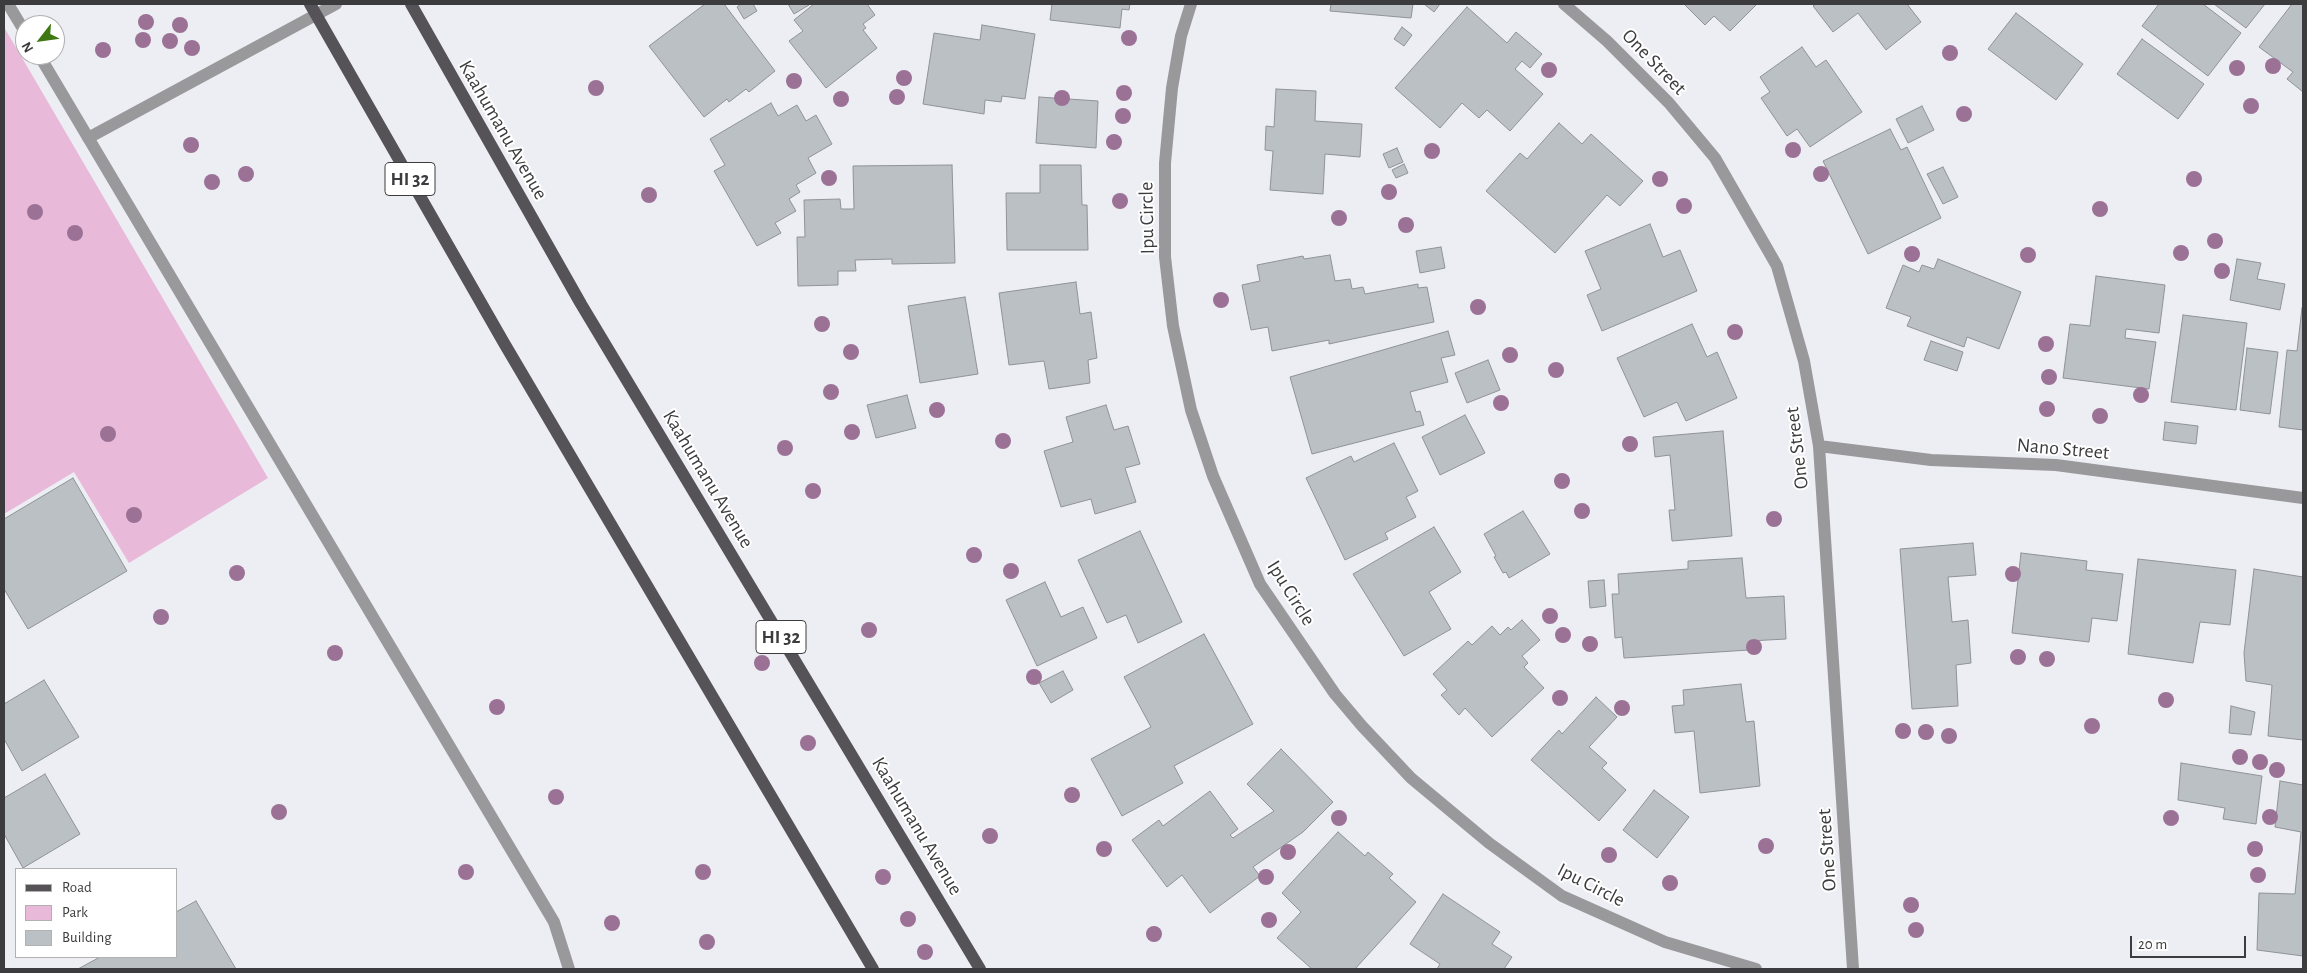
<!DOCTYPE html>
<style>
body{margin:0}
#map{position:relative;width:2307px;height:973px;overflow:hidden;background:#edeef4;font-family:"Alegreya Sans",sans-serif}
canvas{display:block}
.frame{position:absolute;inset:0;border:5px solid #3c3c3e;pointer-events:none}
.legend{position:absolute;left:15px;top:868px;width:162px;height:90px;box-sizing:border-box;background:#fff;border:1px solid #b1b1b2;margin:0;padding:6px 9px;list-style:none;font-size:15px;color:#3c3c3e}
.legend li{display:flex;align-items:center;gap:10px;height:25px}
.legend b{width:25px;border:1px solid #b1b1b2}
.north{position:absolute;left:15px;top:15px;width:50px;height:50px;box-sizing:border-box;background:#fff;border:1px solid #b1b1b2;border-radius:50%;rotate:240deg;font-size:14px;font-weight:700;line-height:20px;text-align:center;color:#3c3c3e}
.north::after{content:'';display:block;margin:auto;width:18px;height:22px;background:#3d7811;clip-path:polygon(50% 0,100% 100%,50% 72%,0 100%)}
.scale{position:absolute;left:2130px;top:936px;width:116px;height:22px;box-sizing:border-box;border:2px solid #3c3c3e;border-top:0;padding-left:6px;font-size:15px;line-height:18px;white-space:nowrap;color:#3c3c3e;-webkit-text-stroke:4px #fff;paint-order:stroke}
</style>
<div id="map">
<canvas width="2307" height="973"></canvas>
<div class="frame"></div>
<ul class="legend">
<li><b style="height:6px;background:#555357"></b>Road</li>
<li><b style="height:14px;background:#e9b9da"></b>Park</li>
<li><b style="height:14px;background:#bbc0c4"></b>Building</li>
</ul>
<div class="north">N</div>
<div class="scale">20 m</div>
</div>
<script>
const c = document.querySelector('canvas').getContext('2d');
c.lineJoin = 'round';
function fillPath(path, color) { c.fillStyle = color; c.fill(path, 'evenodd'); }
const toPath = rows => new Path2D(rows.map(r => 'M' + r).join(''));
function stroke(path, color, width, dash) { c.strokeStyle = color; c.lineWidth = width; c.lineCap = dash ? 'butt' : 'round'; c.setLineDash(dash || []); c.stroke(path); }
function write(font, color, halo, rows, align = 'center') {
  c.font = font + ' "Alegreya Sans",sans-serif'; c.lineWidth = 4; c.setLineDash([]); c.textBaseline = 'middle'; c.strokeStyle = halo; c.fillStyle = color; for (const [text, x, y, turn = 0] of rows) {
    c.save(); c.translate(x, y); c.rotate((+turn || 0) * Math.PI / 180); c.textAlign = isNaN(turn) ? turn : align; if (halo) c.strokeText(text, 0, 0); c.fillText(text, 0, 0); c.restore();
  }
}
const green = toPath([
 [4,27,268,478,129,563,74,472,4,514]
]);
const building = toPath([
 [705,4,724,4,775,71,749,92,746,89,729,102,727,99,704,117,649,46,705,4],
 [741,4,753,4,757,11,744,19,737,7,741,4],
 [788,4,809,4,809,5,794,14,788,4],
 [814,4,867,4,875,15,863,24,866,28,863,30,877,48,826,88,789,41,803,31,794,20,814,4],
 [1052,4,1130,4,1129,10,1122,9,1120,28,1050,20,1052,4],
 [1331,4,1413,4,1411,18,1330,11,1331,4],
 [1424,4,1440,4,1434,12,1424,4],
 [1684,4,1757,4,1730,31,1714,16,1705,25,1684,4],
 [1816,4,1907,4,1921,22,1886,50,1858,13,1833,32,1813,6,1816,4],
 [2159,4,2203,4,2241,33,2208,76,2142,26,2159,4],
 [2214,4,2265,4,2246,28,2214,4],
 [2292,4,2303,4,2303,92,2287,79,2293,72,2259,47,2292,4],
 [1467,7,1507,43,1516,32,1542,54,1530,68,1522,61,1515,69,1543,94,1510,131,1487,110,1479,118,1462,103,1440,128,1395,88,1467,7],
 [2016,13,2083,64,2056,100,1988,49,2016,13],
 [982,25,1035,34,1025,99,1002,96,1001,102,985,100,984,114,923,104,934,33,980,40,982,25],
 [1402,27,1412,35,1404,46,1394,39,1402,27],
 [2142,39,2204,84,2178,119,2117,74,2142,39],
 [1802,47,1816,67,1826,60,1862,112,1810,147,1797,129,1787,136,1761,98,1770,92,1760,77,1802,47],
 [1276,89,1316,91,1315,121,1362,124,1360,157,1325,154,1323,194,1270,190,1273,151,1265,150,1266,126,1274,127,1276,89],
 [1039,97,1098,101,1096,148,1036,143,1039,97],
 [771,103,778,116,797,105,806,121,816,115,832,144,808,158,816,173,796,185,800,192,789,199,796,211,775,223,781,233,757,246,714,171,725,165,710,139,771,103],
 [1922,106,1934,130,1908,143,1896,119,1922,106],
 [1559,123,1582,144,1591,134,1643,181,1620,206,1607,195,1555,253,1486,191,1520,153,1527,159,1559,123],
 [1890,129,1901,150,1907,147,1941,218,1868,254,1823,161,1890,129],
 [1397,148,1403,162,1389,168,1383,154,1397,148],
 [1404,164,1408,173,1396,178,1392,170,1404,164],
 [952,165,955,263,892,264,892,259,855,260,856,271,838,271,838,285,798,286,797,237,805,237,804,200,840,199,841,209,854,209,853,166,952,165],
 [1040,165,1081,165,1082,205,1087,205,1088,250,1007,250,1006,193,1040,193,1040,165],
 [1943,167,1958,197,1943,204,1927,174,1943,167],
 [1650,224,1663,257,1680,250,1697,291,1602,331,1587,295,1601,289,1585,251,1650,224],
 [1441,247,1445,268,1420,273,1416,251,1441,247],
 [1330,255,1335,281,1350,279,1352,289,1363,287,1365,294,1418,284,1418,288,1427,287,1434,322,1338,342,1329,344,1329,340,1272,351,1268,327,1251,330,1242,285,1260,281,1257,265,1303,256,1304,259,1330,255],
 [1938,259,2021,292,1999,349,1967,337,1964,347,1907,326,1911,317,1886,308,1903,265,1919,272,1922,265,1934,269,1938,259],
 [2237,259,2261,263,2257,279,2285,284,2280,310,2230,300,2237,259],
 [2096,276,2165,285,2159,333,2126,329,2125,338,2156,342,2149,389,2063,378,2070,324,2090,326,2096,276],
 [1076,282,1080,314,1091,312,1097,358,1088,360,1090,383,1049,389,1044,361,1009,365,999,293,1076,282],
 [965,297,978,374,920,383,908,306,965,297],
 [2302,308,2303,308,2303,430,2279,427,2287,350,2297,351,2302,308],
 [2183,315,2247,323,2236,410,2171,402,2183,315],
 [1692,324,1707,357,1717,352,1737,398,1686,421,1677,402,1644,417,1617,358,1692,324],
 [1448,331,1455,355,1441,358,1448,382,1410,392,1416,412,1420,411,1424,425,1312,454,1290,377,1448,331],
 [1931,341,1963,352,1957,371,1924,360,1931,341],
 [2247,348,2278,352,2270,414,2240,410,2247,348],
 [1488,360,1500,390,1467,403,1455,373,1488,360],
 [907,395,916,428,876,438,867,405,907,395],
 [1106,405,1114,430,1128,426,1140,464,1125,468,1136,502,1095,514,1091,499,1061,507,1044,451,1073,442,1066,417,1106,405],
 [1465,415,1485,453,1440,475,1422,437,1465,415],
 [2165,422,2198,426,2196,444,2163,440,2165,422],
 [1723,431,1732,536,1672,541,1669,510,1675,510,1670,455,1655,457,1653,437,1723,431],
 [1394,443,1418,491,1406,497,1416,517,1385,533,1388,539,1345,560,1306,478,1351,456,1354,462,1394,443],
 [73,478,127,571,28,629,4,589,4,519,73,478],
 [1523,511,1550,554,1509,578,1506,572,1503,573,1494,557,1496,556,1484,534,1523,511],
 [1434,527,1461,572,1429,592,1451,629,1404,656,1353,574,1434,527],
 [1140,531,1182,622,1138,643,1126,615,1107,623,1078,560,1140,531],
 [1973,543,1976,575,1948,577,1952,622,1968,620,1971,663,1956,665,1958,706,1912,709,1900,549,1973,543],
 [2021,553,2087,561,2086,570,2123,574,2117,621,2092,618,2089,642,2012,633,2021,553],
 [1742,558,1746,598,1784,596,1786,639,1749,641,1749,650,1624,658,1622,637,1615,638,1612,594,1619,594,1618,574,1688,569,1688,561,1742,558],
 [2138,559,2236,570,2230,625,2200,622,2193,663,2128,654,2138,559],
 [2254,569,2303,577,2303,740,2268,736,2272,685,2246,681,2244,653,2254,569],
 [1604,580,1606,606,1590,608,1588,581,1604,580],
 [1045,582,1061,617,1083,607,1097,638,1037,666,1006,600,1045,582],
 [1522,620,1540,640,1522,656,1528,663,1524,667,1544,688,1492,737,1465,708,1459,715,1441,695,1447,690,1433,674,1468,641,1472,645,1492,626,1500,635,1508,627,1511,630,1522,620],
 [1204,634,1253,724,1174,766,1183,783,1122,816,1091,759,1151,727,1124,677,1204,634],
 [1063,671,1073,690,1051,703,1039,683,1063,671],
 [44,680,79,737,22,771,4,739,4,704,44,680],
 [1741,684,1746,722,1754,721,1760,786,1700,793,1694,731,1675,733,1672,706,1684,705,1683,690,1741,684],
 [1596,697,1617,717,1589,747,1607,763,1602,768,1626,790,1599,821,1531,760,1559,730,1562,734,1596,697],
 [2231,706,2255,712,2251,735,2229,733,2231,706],
 [1281,749,1333,802,1303,832,1253,867,1260,876,1210,913,1182,875,1167,887,1132,840,1159,820,1163,826,1210,791,1238,829,1230,835,1233,838,1274,811,1247,784,1281,749],
 [2181,763,2262,776,2256,824,2223,819,2225,808,2178,800,2181,763],
 [45,774,80,834,23,868,4,834,4,798,45,774],
 [2280,781,2303,785,2303,956,2257,950,2259,893,2295,894,2301,832,2275,827,2280,781],
 [1654,790,1689,817,1657,858,1623,830,1654,790],
 [1338,832,1365,856,1368,852,1393,874,1389,878,1416,902,1355,969,1312,969,1277,938,1301,912,1282,893,1338,832],
 [1443,894,1500,932,1492,944,1512,957,1504,969,1437,969,1440,964,1410,944,1443,894],
 [196,901,236,969,78,969,100,957,176,957,176,912,196,901]
]);
const minor = toPath([
 [8,4,25,32],
 [1191,4,1181,36,1172,88,1165,163,1165,257,1173,326,1191,410,1213,476,1260,584,1335,694,1362,726,1411,778,1489,843,1562,896,1665,942,1756,969],
 [1564,4,1607,41,1669,103,1715,158,1777,266,1804,361,1819,446,1853,969],
 [39,55,554,922,569,969],
 [88,138,336,4],
 [1819,446,1931,460,2056,465,2303,498]
]);
const major = toPath([
 [310,4,504,343,873,969],
 [411,4,581,304,980,969]
]);
const trees = [
 [146,22],
 [180,25],
 [1129,38],
 [143,40],
 [170,41],
 [192,48],
 [103,50],
 [1950,53],
 [2273,66],
 [2237,68],
 [1549,70],
 [904,78],
 [794,81],
 [596,88],
 [1124,93],
 [897,97],
 [1062,98],
 [841,99],
 [2251,106],
 [1964,114],
 [1123,116],
 [1114,142],
 [191,145],
 [1793,150],
 [1432,151],
 [246,174],
 [1821,174],
 [829,178],
 [1660,179],
 [2194,179],
 [212,182],
 [1389,192],
 [649,195],
 [1120,201],
 [1684,206],
 [2100,209],
 [35,212],
 [1339,218],
 [1406,225],
 [75,233],
 [2215,241],
 [2181,253],
 [1912,254],
 [2028,255],
 [2222,271],
 [1221,300],
 [1478,307],
 [822,324],
 [1735,332],
 [2046,344],
 [851,352],
 [1510,355],
 [1556,370],
 [2049,377],
 [831,392],
 [2141,395],
 [1501,403],
 [2047,409],
 [937,410],
 [2100,416],
 [852,432],
 [108,434],
 [1003,441],
 [1630,444],
 [785,448],
 [1562,481],
 [813,491],
 [1582,511],
 [134,515],
 [1774,519],
 [974,555],
 [1011,571],
 [237,573],
 [2013,574],
 [1550,616],
 [161,617],
 [869,630],
 [1563,635],
 [1590,644],
 [1754,647],
 [335,653],
 [2018,657],
 [2047,659],
 [762,663],
 [1034,677],
 [1560,698],
 [2166,700],
 [497,707],
 [1622,708],
 [2092,726],
 [1903,731],
 [1926,732],
 [1949,736],
 [808,743],
 [2240,757],
 [2260,762],
 [2277,770],
 [1072,795],
 [556,797],
 [279,812],
 [2270,817],
 [1339,818],
 [2171,818],
 [990,836],
 [1766,846],
 [1104,849],
 [2255,849],
 [1288,852],
 [1609,855],
 [466,872],
 [703,872],
 [2258,875],
 [883,877],
 [1266,877],
 [1670,883],
 [1911,905],
 [908,919],
 [1269,920],
 [612,923],
 [1916,930],
 [1154,934],
 [707,942],
 [925,952]
];
const shields = [
 [410,179,50],
 [781,637,50]
];
const shieldNames = [
 ["HI 32",410,179],
 ["HI 32",781,637]
];
const streetNames = [
 ["One Street",1654,62,46],
 ["Kaahumanu Avenue",503,130,60],
 ["Ipu Circle",1147,218,-91],
 ["One Street",1797,448,-97],
 ["Nano Street",2063,449,5],
 ["Kaahumanu Avenue",708,479,59],
 ["Ipu Circle",1291,593,58],
 ["Kaahumanu Avenue",917,826,59],
 ["One Street",1827,850,-94],
 ["Ipu Circle",1591,885,27]
];
fillPath(green, '#e9b9da');
fillPath(building, '#bbc0c4');
stroke(building, '#8e9397', 1);
stroke(minor, '#99989b', 12);
stroke(major, '#555357', 12);
c.fillStyle = '#9b7296';
for (const [x, y] of trees) { c.beginPath(); c.arc(x, y, 8, 0, 2 * Math.PI); c.fill(); }
for (const [x, y, w] of shields) { const box = new Path2D(); box.roundRect(x - w / 2, y - 16.5, w, 33, 4); c.fillStyle = '#fff'; c.fill(box); stroke(box, '#3c3c3e', 1); }
write('bold 19px', '#3c3c3e', null, shieldNames);
write('20px', '#3c3c3e', '#fff', streetNames);
</script>
